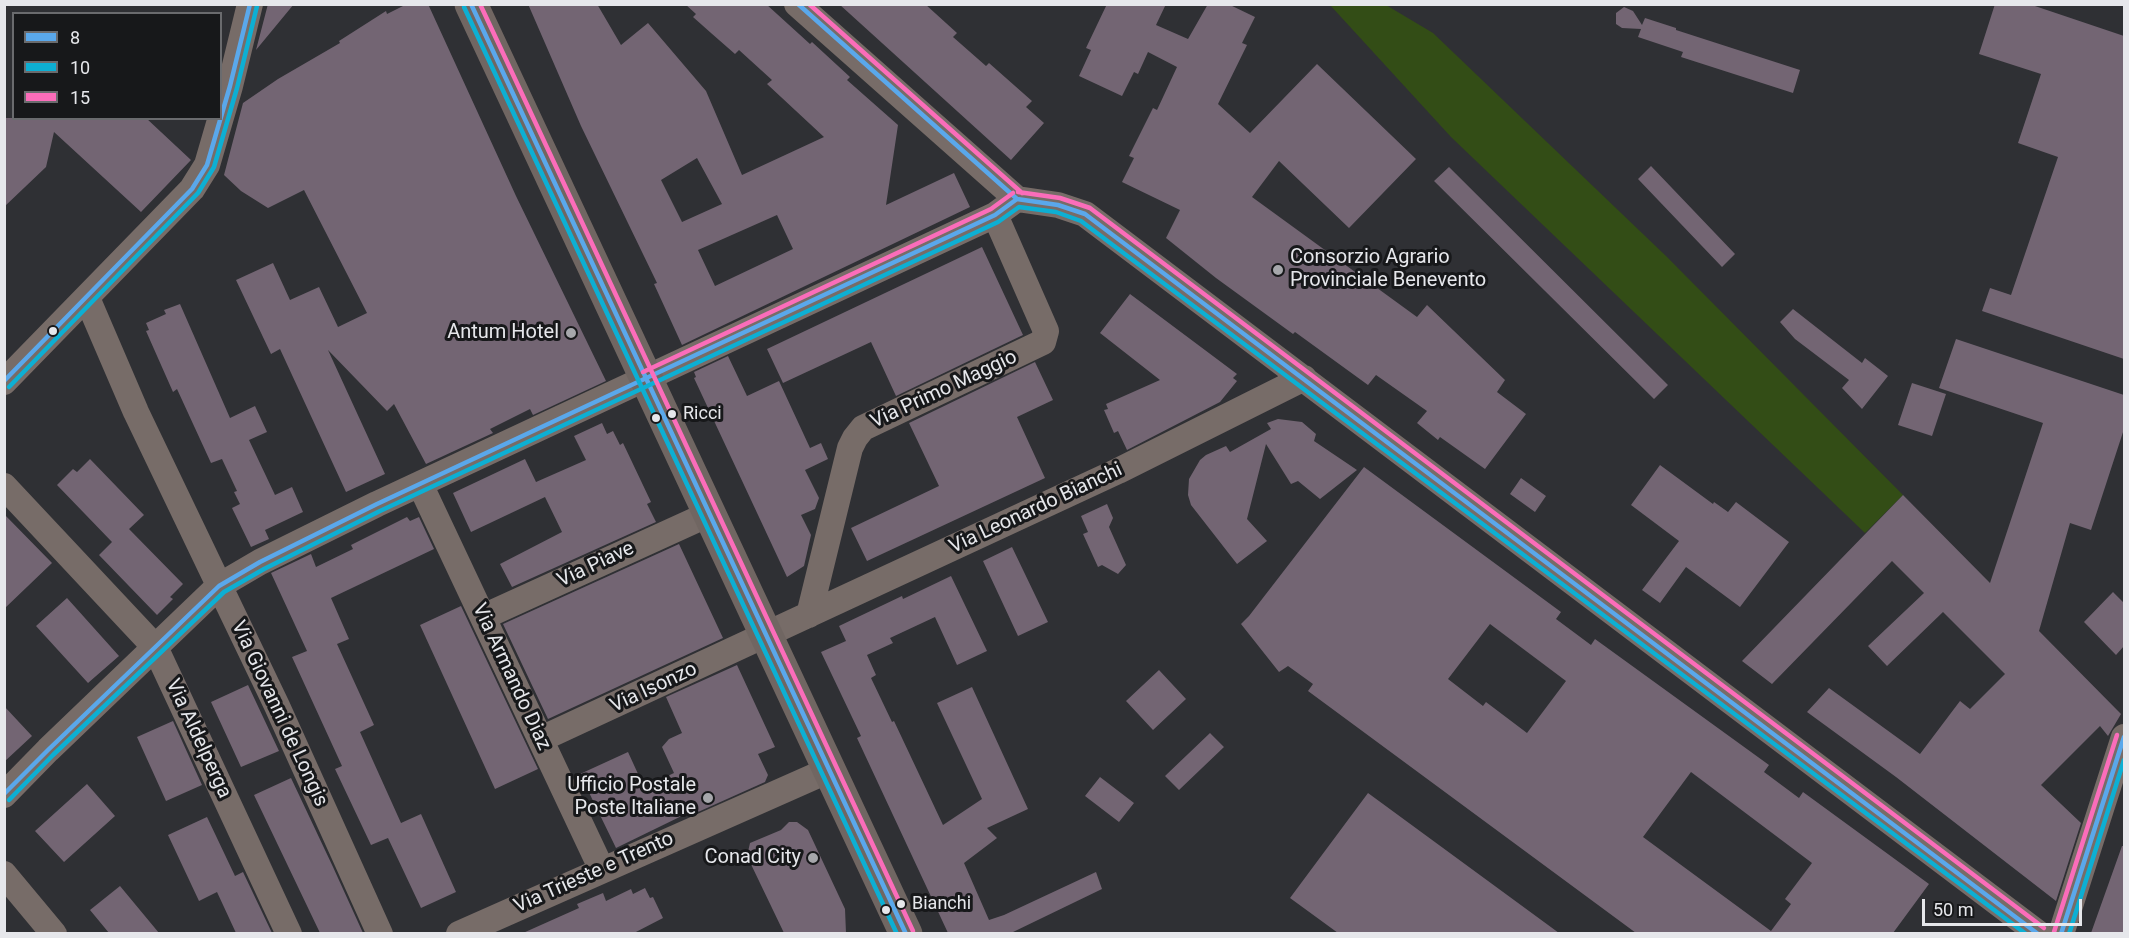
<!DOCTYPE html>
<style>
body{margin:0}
#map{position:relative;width:2129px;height:938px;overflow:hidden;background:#2f3034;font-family:Roboto,sans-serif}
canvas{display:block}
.frame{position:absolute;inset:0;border:6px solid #e6e7eb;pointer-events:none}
.legend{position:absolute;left:12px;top:12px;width:210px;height:108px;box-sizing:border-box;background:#17181a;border:2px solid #6a6b6e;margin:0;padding:8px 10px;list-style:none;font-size:18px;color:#e6e7eb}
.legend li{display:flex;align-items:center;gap:12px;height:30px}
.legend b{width:30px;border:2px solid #6a6b6e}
.scale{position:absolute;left:1922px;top:899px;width:160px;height:27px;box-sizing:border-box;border:3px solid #e6e7eb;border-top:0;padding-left:8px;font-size:18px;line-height:21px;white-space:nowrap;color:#e6e7eb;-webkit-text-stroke:4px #17181a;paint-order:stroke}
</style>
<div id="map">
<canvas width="2129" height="938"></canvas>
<div class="frame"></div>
<ul class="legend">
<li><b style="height:8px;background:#5aa8eb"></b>8</li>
<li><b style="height:8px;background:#0dafd3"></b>10</li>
<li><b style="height:8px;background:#fb6dba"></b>15</li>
</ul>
<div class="scale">50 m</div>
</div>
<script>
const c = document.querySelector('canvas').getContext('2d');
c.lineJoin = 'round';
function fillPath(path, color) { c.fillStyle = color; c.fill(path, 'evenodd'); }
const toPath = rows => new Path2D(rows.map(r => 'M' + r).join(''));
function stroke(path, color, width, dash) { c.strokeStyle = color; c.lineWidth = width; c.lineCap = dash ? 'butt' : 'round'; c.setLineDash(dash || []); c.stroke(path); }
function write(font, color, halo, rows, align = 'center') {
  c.font = font + ' Roboto,sans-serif'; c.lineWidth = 6; c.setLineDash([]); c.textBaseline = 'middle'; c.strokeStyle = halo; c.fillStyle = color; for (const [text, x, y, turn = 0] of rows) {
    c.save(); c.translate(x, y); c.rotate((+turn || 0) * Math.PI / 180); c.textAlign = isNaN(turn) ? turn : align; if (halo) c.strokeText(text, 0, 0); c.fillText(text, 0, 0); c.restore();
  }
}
const green = toPath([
 [1330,5,1386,5,1433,33,1666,256,1903,495,1865,533,1451,137]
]);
const building = toPath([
 [268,4,294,4,256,50],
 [407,4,428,4,516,196,606,381,533,415,530,409,490,429,493,433,426,464,394,404,387,411,328,350,385,474,346,492,280,349,271,354,236,280,273,263,290,300,319,287,338,327,367,313,304,190,268,208,241,191,224,175,243,103,278,79,340,43,339,41,386,11,387,14],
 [528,4,597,4,621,45,648,23,706,91,742,175,824,137,767,84,772,80,739,50,735,54,711,33,693,17,696,14,685,4,766,4,810,44,812,42,850,77,847,80,898,125,886,205,954,173,970,207,682,345,654,284,657,283,581,126],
 [697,158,722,204,682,222,661,180],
 [777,215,793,249,715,286,698,250],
 [839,4,925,4,957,33,953,37,986,66,989,63,1032,101,1026,107,1044,123,1011,160],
 [1107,4,1166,4,1156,25,1188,39,1208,4,1228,4,1255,17,1242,43,1247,45,1218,104,1250,133,1317,64,1416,159,1349,228,1279,161,1252,197,1417,317,1427,305,1505,380,1497,392,1526,414,1485,469,1440,437,1438,440,1417,423,1427,411,1376,375,1368,385,1295,332,1293,334,1216,278,1166,238,1180,210,1122,182,1134,158,1129,156,1153,108,1157,110,1177,67,1148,52,1138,74,1134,72,1122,96,1079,76,1091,50,1086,48],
 [1995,4,2029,4,2124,36,2124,359,1982,311,1990,288,2011,295,2058,157,2018,143,2041,74,1979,54],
 [1624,7,1633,11,1642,25,1645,18,1676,28,1676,30,1800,70,1793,93,1681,57,1683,52,1638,37,1641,29,1622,28,1616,24,1616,13],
 [4,118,146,118,191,160,141,212,54,132,46,167,4,207],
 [1651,166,1735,254,1722,267,1638,179],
 [1449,167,1668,385,1654,399,1434,181],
 [982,247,1023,335,896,396,871,342,783,383,767,349],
 [1130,294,1237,374,1233,378,1237,381,1220,402,1127,450,1118,431,1114,433,1104,410,1108,409,1106,404,1160,380,1100,333],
 [180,304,230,418,255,406,267,432,249,440,275,495,292,487,303,512,265,530,269,539,251,547,232,508,240,504,234,492,237,491,222,459,211,463,177,389,173,392,146,331,149,330,146,323,166,314,164,310],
 [1793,309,1862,363,1865,358,1888,376,1862,409,1842,388,1849,380,1795,339,1780,322],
 [1956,339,2124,395,2124,429,2091,530,2070,523,2039,631,2121,714,2108,736,2100,726,2041,785,2081,823,2056,901,1896,777,1807,712,1829,688,1920,754,1960,701,1970,709,2005,674,1943,612,1887,666,1868,646,1924,593,1892,561,1772,684,1742,661,1903,495,1990,583,2043,423,1939,388],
 [728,356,747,396,779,381,810,448,821,443,828,459,805,470,819,498,815,509,801,515,811,535,804,566,787,577,694,378,696,377,694,372],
 [1035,362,1053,400,1017,417,1045,478,867,561,851,528,939,486,909,423],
 [1912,383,1946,394,1932,436,1898,425],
 [1278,419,1302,422,1316,434,1314,441,1357,470,1320,499,1298,481,1291,484,1266,444,1247,519,1267,541,1237,564,1191,505,1188,495,1189,479,1200,460,1206,455,1226,446,1230,452,1271,429,1267,423],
 [602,423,607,434,613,431,620,445,623,443,651,502,647,504,656,522,512,587,500,564,562,532,545,497,471,532,453,493,525,459,536,482,586,460,574,436],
 [90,459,144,515,129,529,183,584,170,597,173,599,157,615,99,555,112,542,57,485,73,469,77,472],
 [1660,465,1713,504,1714,502,1728,512,1736,502,1789,542,1740,607,1686,567,1660,603,1642,590,1679,541,1631,505],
 [1364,467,1561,612,1556,619,1591,645,1595,639,1769,765,1764,772,1799,798,1803,792,1929,884,1893,933,1636,933,1308,691,1313,684,1288,666,1279,672,1241,624,1249,616],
 [1490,624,1566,681,1527,733,1486,702,1483,706,1448,679],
 [1691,772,1812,863,1785,899,1791,904,1771,931,1643,837],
 [1521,478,1546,496,1535,512,1510,494],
 [1107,504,1113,518,1109,527,1126,565,1118,574,1102,565,1098,567,1083,534,1088,532,1081,516],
 [4,514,52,563,4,609],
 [407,517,410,521,419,517,434,549,331,598,349,639,337,644,374,725,360,732,401,823,421,814,456,892,421,908,388,838,371,845,335,769,342,766,292,657,307,651,271,573,311,554,316,567,353,549,351,545],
 [679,544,723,638,548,719,503,624],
 [1012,547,1048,622,1018,636,983,561],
 [951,576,987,651,957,665,935,617,890,638,893,643,867,655,876,675,871,678,892,722,894,721,943,825,982,799,937,703,972,687,1028,809,987,828,997,838,964,863,989,920,1004,915,1096,872,1102,889,1011,933,948,933,857,738,861,736,821,652,846,641,839,626,902,596,903,599],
 [2113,592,2124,603,2124,646,2116,655,2084,622],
 [67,598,119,656,88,683,36,626],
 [461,606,538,769,495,789,420,625],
 [737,665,775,747,758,754,768,775,765,782,698,812,696,809,616,848,580,774,628,752,644,787,674,773,662,747,669,739,682,733,666,697],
 [1159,670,1186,699,1153,730,1126,701],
 [248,685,279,751,241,767,211,702],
 [4,706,32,736,4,762],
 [173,721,202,785,166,801,137,737],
 [1210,733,1224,747,1179,790,1165,776],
 [1100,777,1134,803,1119,822,1085,796],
 [291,778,333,867,363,933,320,933,254,795],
 [87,784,115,816,64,862,35,831],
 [1368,793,1559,933,1338,933,1290,898],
 [207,817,235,876,243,872,272,933,236,933,217,892,199,901,168,835],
 [789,822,797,822,808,830,845,909,846,933,784,933,747,856,750,843,781,830],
 [2122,846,2124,846,2124,933,2091,933],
 [120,886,159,933,109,933,90,910],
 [645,888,650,898,653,897,663,918,634,933,523,933,579,908,577,904,603,893,606,901,631,889,633,894]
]);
const street = toPath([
 [797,4,1017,199],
 [1017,199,1058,205,1085,214,2039,934],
 [87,298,136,412,277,706,380,934],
 [4,382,192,189,207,165,230,86,250,4],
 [420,484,602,870],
 [4,486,155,647,289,934],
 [809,615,850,448,855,438,863,428,1043,342,1046,331,995,215],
 [483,617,709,514],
 [541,739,1118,471,1304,378],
 [4,795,48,750,219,586,260,562,377,504,995,215,1017,199],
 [4,874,54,934],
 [459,934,829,770],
 [2061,934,2124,737]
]);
const secondary = toPath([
 [471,4,906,934]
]);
const bus1 = toPath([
 [471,4,906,934],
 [798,4,1017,199],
 [1017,199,1058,205,1085,214,2038,934],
 [4,381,192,189,207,165,230,86,250,4],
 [4,794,48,750,219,586,260,562,377,504,995,215,1017,199],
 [2061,934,2124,737]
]);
const bus2 = toPath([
 [464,7,897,934],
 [9,387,198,193,214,167,237,88,257,6],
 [9,800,53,755,224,592,264,569,380,511,998,222,1019,207,1056,212,1081,221,2026,934],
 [2069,934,2124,760]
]);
const bus3 = toPath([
 [480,4,913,931],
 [809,4,1022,193],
 [1018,192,1060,198,1090,208,2044,928],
 [643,372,991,209,1013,193],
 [2054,932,2117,735]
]);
const markers = [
 [1278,270,6,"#a6a7ab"],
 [53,331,5,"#e6e7eb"],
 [571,333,6,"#a6a7ab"],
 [672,414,5,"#e6e7eb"],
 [656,418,5,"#e6e7eb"],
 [708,798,6,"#a6a7ab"],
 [813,858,6,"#a6a7ab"],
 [901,904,5,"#e6e7eb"],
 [886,910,5,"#e6e7eb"]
];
const busNames = [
 ["Ricci",683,414],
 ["Bianchi",912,904]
];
const poiNames = [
 ["Consorzio Agrario",1290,258,"left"],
 ["Provinciale Benevento",1290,281,"left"],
 ["Antum Hotel",559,333],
 ["Ufficio Postale",696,786],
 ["Poste Italiane",696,809],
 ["Conad City",801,858]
];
const streetNames = [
 ["Via Primo Maggio",944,390,-25],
 ["Via Leonardo Bianchi",1036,509,-25],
 ["Via Piave",596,565,-25],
 ["Via Armando Diaz",511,677,65],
 ["Via Isonzo",654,688,-25],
 ["Via Giovanni de Longis",279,714,65],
 ["Via Aldelperga",198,739,65],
 ["Via Trieste e Trento",594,873,-24]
];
fillPath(green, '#334d16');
fillPath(building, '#736573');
stroke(street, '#776c68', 26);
stroke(secondary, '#706662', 33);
stroke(bus1, '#5aa8eb', 4.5);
stroke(bus2, '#0dafd3', 4.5);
stroke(bus3, '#fb6dba', 4.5);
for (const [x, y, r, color] of markers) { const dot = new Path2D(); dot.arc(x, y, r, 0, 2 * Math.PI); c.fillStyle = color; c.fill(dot); stroke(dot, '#17181a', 2); }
write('18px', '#e6e7eb', '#17181a', busNames, 'left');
write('20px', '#e6e7eb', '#17181a', poiNames, 'right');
write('20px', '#e6e7eb', '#17181a', streetNames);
</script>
